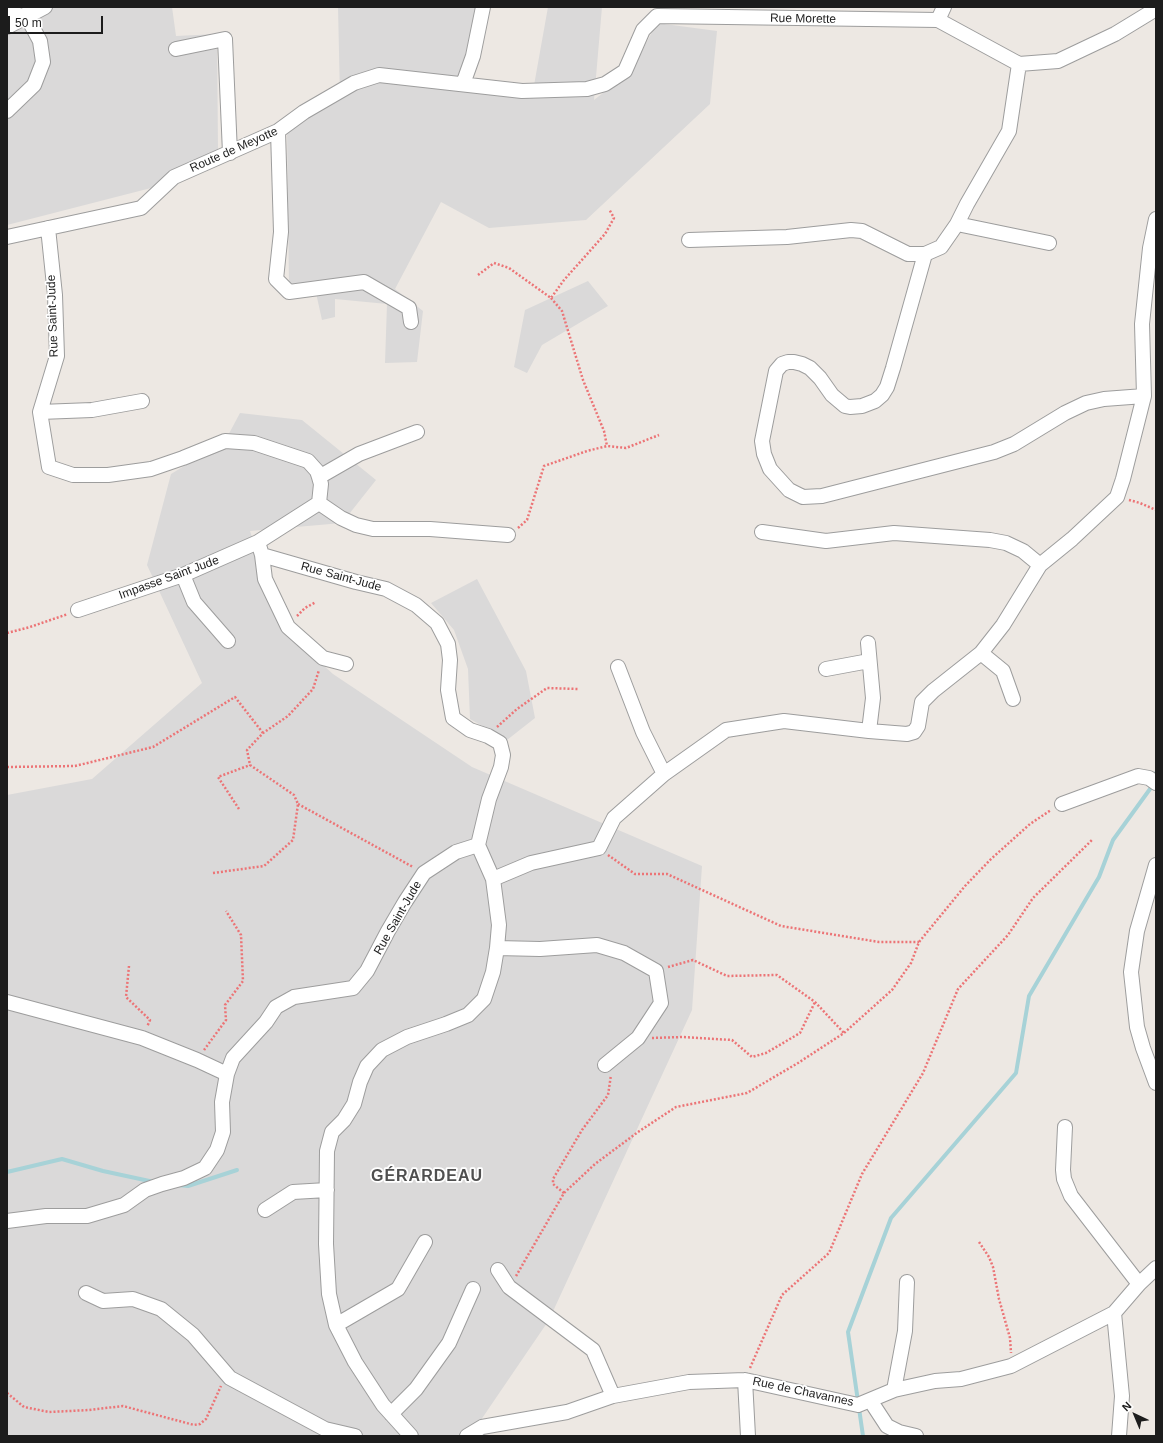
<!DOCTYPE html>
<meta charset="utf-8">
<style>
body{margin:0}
#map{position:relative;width:1163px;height:1443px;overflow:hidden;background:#ede8e3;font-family:Helvetica,sans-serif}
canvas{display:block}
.frame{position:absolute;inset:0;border:8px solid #1c1c1c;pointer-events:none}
.north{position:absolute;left:1115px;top:1395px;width:40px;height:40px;-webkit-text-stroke:3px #fff;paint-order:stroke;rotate:316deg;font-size:11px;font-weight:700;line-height:16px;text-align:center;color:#1c1c1c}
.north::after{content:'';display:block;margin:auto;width:14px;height:18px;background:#1c1c1c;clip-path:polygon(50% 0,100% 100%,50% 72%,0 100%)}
.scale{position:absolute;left:8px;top:16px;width:95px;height:18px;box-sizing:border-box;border:2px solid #1c1c1c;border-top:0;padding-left:5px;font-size:12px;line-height:14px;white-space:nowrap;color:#1c1c1c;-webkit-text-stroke:3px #fff;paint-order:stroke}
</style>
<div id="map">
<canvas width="1163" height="1443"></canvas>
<div class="frame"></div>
<div class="north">N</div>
<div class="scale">50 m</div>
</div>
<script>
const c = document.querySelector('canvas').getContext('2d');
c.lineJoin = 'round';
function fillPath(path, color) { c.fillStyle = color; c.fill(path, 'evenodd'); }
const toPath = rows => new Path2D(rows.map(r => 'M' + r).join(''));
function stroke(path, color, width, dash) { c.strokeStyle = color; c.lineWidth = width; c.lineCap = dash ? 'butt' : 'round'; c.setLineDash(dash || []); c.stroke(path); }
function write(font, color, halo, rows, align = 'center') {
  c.font = font + ' Helvetica,sans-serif'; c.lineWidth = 3.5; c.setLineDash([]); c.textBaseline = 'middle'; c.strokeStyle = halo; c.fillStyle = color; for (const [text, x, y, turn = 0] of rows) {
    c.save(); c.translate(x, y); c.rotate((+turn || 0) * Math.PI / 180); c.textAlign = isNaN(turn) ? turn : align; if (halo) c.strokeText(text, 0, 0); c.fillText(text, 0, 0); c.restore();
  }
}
const residential = toPath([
 [7,7,172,7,176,36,217,34,218,150,151,188,7,225],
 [338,7,477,7,458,90,533,91,548,7,602,7,594,100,631,71,657,23,717,31,710,104,586,220,489,228,441,202,395,289,423,311,417,362,385,363,387,304,335,299,335,317,322,320,314,284,289,286,287,132,340,97],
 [588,281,608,306,542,345,527,373,514,367,525,310],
 [240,413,302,420,376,480,342,523,250,531,281,627,333,674,472,767,702,866,692,1010,549,1320,470,1436,7,1436,7,795,92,779,202,683,147,565,171,474,225,441],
 [477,579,526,671,535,718,507,740,470,719,468,669,454,630,431,603]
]);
const stream = toPath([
 [7,1172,62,1159,103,1171,154,1182],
 [178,1185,188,1186,237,1170],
 [863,1436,848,1332,891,1218,1016,1073,1029,996,1099,877,1113,840,1150,789,1156,773]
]);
const path = toPath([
 [478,275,494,263,509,268,551,298,564,280,605,234,614,218,609,209],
 [551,298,562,311,583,380,604,431,607,446],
 [1129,500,1140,503,1156,510],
 [518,528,527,520,544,466,587,451,607,446,626,448,659,435],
 [297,616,305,608,316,602],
 [7,633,30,627,68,614],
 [497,727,517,709,547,688,579,689],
 [7,767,75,766,153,747,235,697,263,733],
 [298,804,413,867],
 [239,809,218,777,250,765],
 [608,855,635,874,667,874,781,926,879,942,919,942],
 [213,873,264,866,293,840,298,804,294,795,250,765,247,750,263,733,288,716,313,689,319,670],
 [129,966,126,997,150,1020,147,1027],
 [668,967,693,960,727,976,777,975,815,1002,844,1033],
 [652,1038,683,1037,732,1040,752,1057,766,1053,800,1033,815,1002],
 [204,1050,226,1020,225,1005,243,981,241,935,226,911],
 [564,1193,553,1184,553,1179,582,1130,608,1095,611,1075],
 [979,1242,989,1257,993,1267,999,1299,1010,1338,1011,1353],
 [516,1276,564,1193,595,1164,638,1132,676,1107,747,1093,798,1063,844,1033,892,990,911,963,919,942,965,886,991,859,1030,824,1051,810],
 [750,1368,782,1295,829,1253,862,1174,923,1073,958,989,1008,935,1033,898,1093,839],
 [7,1393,24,1407,49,1412,89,1410,123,1406,194,1425,200,1424,206,1419,221,1386]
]);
const minor = toPath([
 [7,12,27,17],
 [938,20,944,7],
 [7,27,45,7],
 [176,49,225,39,230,153],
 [463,84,473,56,483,7],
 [7,111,34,85,43,62,40,41,27,17,30,7],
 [278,131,281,232,276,279,289,292,364,282,409,308,411,322],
 [957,224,1049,243],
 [7,237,141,208,174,177,278,131,304,112,354,83,379,75,522,91,587,89,605,84,625,71,643,30,657,16,938,20,1019,64,1058,61,1115,34,1156,9],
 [689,240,787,237,851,230,862,231,908,254,925,254,941,247,957,224,967,204,1009,131,1019,64],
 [925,254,893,368,887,387,882,395,875,401,862,406,850,407,845,406,832,395,820,378,810,368,802,364,794,362,788,362,782,364,776,371,762,441,764,454,770,469,789,490,803,497,822,496,994,452,1014,444,1065,413,1086,403,1104,399,1144,396],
 [40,412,92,410,142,401],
 [319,477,359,454,417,432],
 [319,503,341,518,356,525,373,529,430,529,508,535],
 [762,532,826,541,894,533,990,540,1006,543,1023,551,1040,565],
 [262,555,265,579,288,627,323,658,346,664],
 [183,575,194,602,228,641],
 [78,610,183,575,258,542],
 [868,643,873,698,869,731],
 [981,653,1003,671,1013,699],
 [826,669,869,661],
 [664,774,726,730,784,721,869,731,907,734,914,732,918,726,922,702,933,691,981,653,1003,625,1040,565,1072,539,1117,497,1123,479,1144,396,1142,324,1150,248,1156,219],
 [1062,804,1138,776,1149,778,1156,783],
 [1156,865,1137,931,1131,972,1137,1027,1143,1048,1156,1083],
 [493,879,531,863,599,848,614,818,664,774,643,732,618,667],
 [497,948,540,949,597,945,624,953,656,971,661,1003,638,1038,605,1065],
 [7,1002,142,1038,197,1060,227,1074],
 [1065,1127,1063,1170,1064,1179,1071,1196,1139,1284],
 [265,1210,293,1192,327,1190],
 [7,1221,46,1216,87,1216,124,1205,145,1190,162,1184,184,1178,205,1168,217,1150,223,1132,222,1102,227,1074,233,1058,266,1022,276,1007,294,997,353,988,367,971,388,931,405,902,424,873,456,852,478,845,489,799,501,767,503,755,500,743,488,736,470,730,453,718,448,690,450,660,448,644,437,623,416,605,386,589,356,582,262,555,258,542,319,503,321,484,319,477,317,471,308,461,254,443,225,441,183,458,151,469,108,475,73,475,49,467,40,412,57,356,55,295,48,228],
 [498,1270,509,1287,593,1350,613,1396],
 [86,1293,103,1301,133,1299,161,1309,193,1335,230,1378,325,1429,355,1436],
 [1114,1313,1122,1396,1119,1436],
 [336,1325,398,1289,425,1242],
 [745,1380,748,1436],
 [894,1390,905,1331,907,1282],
 [870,1400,887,1426,899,1432,916,1436],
 [391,1414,416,1389,449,1343,473,1289],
 [411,1436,383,1405,355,1362,336,1325,329,1294,326,1244,327,1151,332,1132,344,1120,354,1104,360,1082,367,1066,382,1050,407,1037,446,1024,468,1015,484,999,493,972,497,948,499,925,493,879,478,845],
 [467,1436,482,1427,567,1412,613,1396,689,1382,745,1380,858,1405,894,1390,935,1381,961,1379,1011,1366,1114,1313,1139,1284,1156,1268]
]);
const streetNames = [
 ["Rue Morette",803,19,1],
 ["Route de Meyotte",234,150,-24],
 ["Rue Saint-Jude",53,316,-92],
 ["Rue Saint-Jude",341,577,15],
 ["Impasse Saint Jude",169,578,-20],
 ["Rue Saint-Jude",398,918,-60],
 ["Rue de Chavannes",803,1392,12]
];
const districtNames = [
 ["GÉRARDEAU",427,1177]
];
fillPath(residential, '#dad9d9');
stroke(stream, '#a7d2d7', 4);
stroke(minor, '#9d9d9d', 16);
stroke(path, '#ec7476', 2.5, [2, 2]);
stroke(minor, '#fff', 14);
write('12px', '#1c1c1c', '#fff', streetNames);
c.letterSpacing = '1px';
write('bold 16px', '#4f4f4f', '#fff', districtNames);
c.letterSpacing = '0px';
</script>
